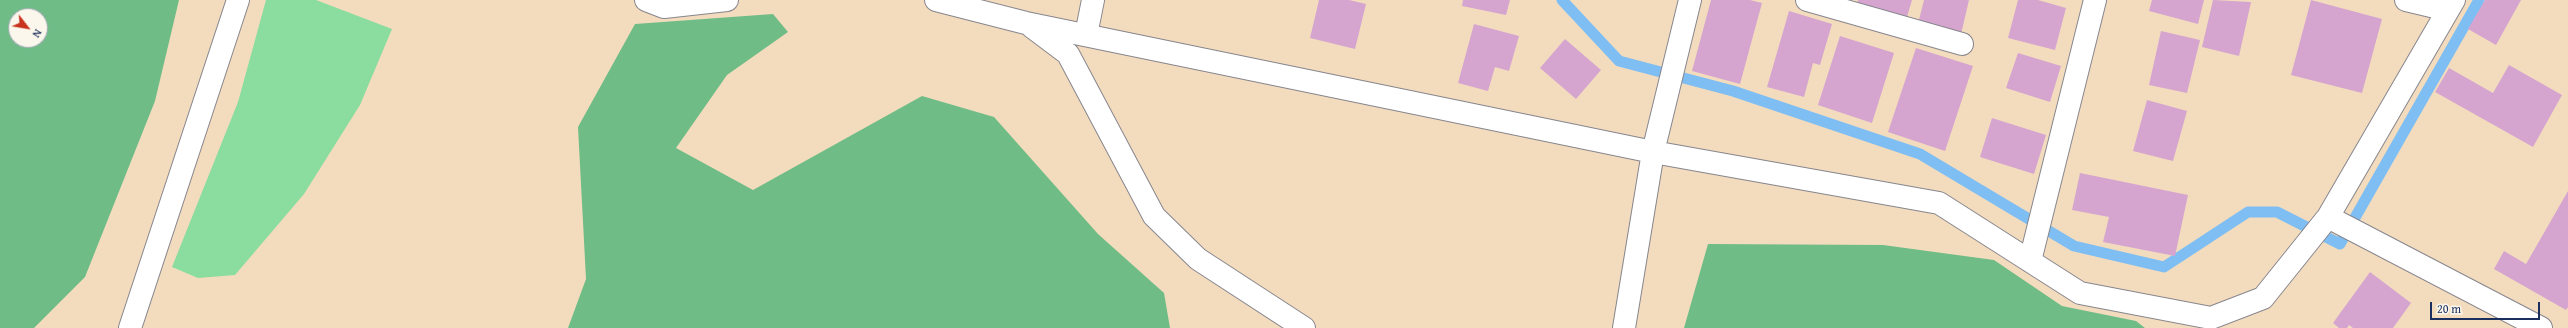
<!DOCTYPE html>
<style>
body{margin:0}
#map{position:relative;width:2568px;height:328px;overflow:hidden;background:#f3dcbe;font-family:"Gentium Book Plus",serif}
canvas{display:block}
.north{position:absolute;left:8px;top:8px;width:40px;height:40px;box-sizing:border-box;background:#fbf7ec;border:1px solid #a1a7b3;border-radius:50%;rotate:121deg;font-size:11px;font-weight:700;line-height:16px;text-align:center;color:#1b2f5e}
.north::after{content:'';display:block;margin:auto;width:14px;height:18px;background:#c8321e;clip-path:polygon(50% 0,100% 100%,50% 72%,0 100%)}
.scale{position:absolute;left:2430px;top:302px;width:110px;height:18px;box-sizing:border-box;border:2px solid #1b2f5e;border-top:0;padding-left:5px;font-size:12px;line-height:14px;white-space:nowrap;color:#1b2f5e;-webkit-text-stroke:3px #fbf7ec;paint-order:stroke}
</style>
<div id="map">
<canvas width="2568" height="328"></canvas>
<div class="north">N</div>
<div class="scale">20 m</div>
</div>
<script>
const c = document.querySelector('canvas').getContext('2d');
c.lineJoin = 'round';
function fillPath(path, color) { c.fillStyle = color; c.fill(path, 'evenodd'); }
const toPath = rows => new Path2D(rows.map(r => 'M' + r).join(''));
function stroke(path, color, width, dash) { c.strokeStyle = color; c.lineWidth = width; c.lineCap = dash ? 'butt' : 'round'; c.setLineDash(dash || []); c.stroke(path); }
const green = toPath([
 [266,0,316,0,392,29,360,105,304,194,235,275,198,278,172,267,238,102]
]);
const forest = toPath([
 [0,0,179,0,155,101,85,277,34,328,0,328],
 [16,16,40,16,40,40,16,40],
 [773,14,788,32,727,75,676,148,753,190,922,96,994,117,1098,234,1164,293,1170,328,568,328,586,279,578,127,635,24],
 [1708,244,1883,245,1994,260,2062,306,2136,321,2145,328,1684,328]
]);
const stream = toPath([
 [1562,0,1619,61,1733,91,1920,154,2074,246,2164,267,2248,212,2277,212,2340,244,2479,0]
]);
const building = toPath([
 [1319,0,1349,0,1366,4,1355,49,1310,38],
 [1463,0,1510,0,1506,15,1462,6],
 [1711,0,1750,0,1762,3,1740,84,1692,71],
 [1858,0,1912,0,1907,17,1857,3],
 [1924,0,1969,0,1961,34,1918,24],
 [2018,0,2038,0,2066,8,2055,50,2008,38],
 [2152,0,2204,0,2198,24,2149,11],
 [2213,0,2251,2,2239,56,2202,47],
 [2311,0,2382,19,2362,93,2291,75],
 [2485,0,2521,0,2496,45,2468,29],
 [1789,11,1832,24,1820,65,1813,63,1804,97,1767,87],
 [1474,24,1519,36,1509,71,1495,67,1488,91,1458,83],
 [2161,31,2200,40,2187,93,2149,85],
 [1840,36,1894,53,1872,123,1818,105],
 [1565,39,1601,70,1576,99,1540,68],
 [1916,48,1973,66,1945,151,1888,132],
 [2018,53,2061,66,2050,102,2006,88],
 [2509,65,2562,95,2533,147,2435,92,2449,68,2493,93],
 [2147,100,2187,111,2173,161,2133,151],
 [1992,118,2046,135,2034,174,1980,157],
 [2080,173,2188,195,2175,256,2103,242,2109,217,2072,210],
 [2568,191,2568,307,2566,310,2494,269,2504,251,2526,264],
 [2370,272,2411,303,2393,328,2353,328,2349,325,2347,328,2339,328,2333,323]
]);
const minor = toPath([
 [646,0,664,7,727,0],
 [936,0,1026,23,1653,152,1939,203,2080,293,2211,318,2263,298,2328,217,2454,0],
 [1807,0,1962,44],
 [2406,0,2448,10],
 [1032,27,1068,54,1154,216,1198,259,1304,328],
 [1086,35,1093,0],
 [2328,217,2541,328],
 [2030,261,2095,0],
 [1624,328,1653,152,1690,0]
]);
const tertiary = toPath([
 [130,328,238,0]
]);
fillPath(green, '#8add9f');
fillPath(forest, '#6fbc86');
stroke(stream, '#7ebef3', 11);
fillPath(building, '#d5a5cf');
stroke(minor, '#87868e', 24);
stroke(tertiary, '#87868e', 24);
stroke(minor, '#fff', 22);
stroke(tertiary, '#fff', 22);
</script>
